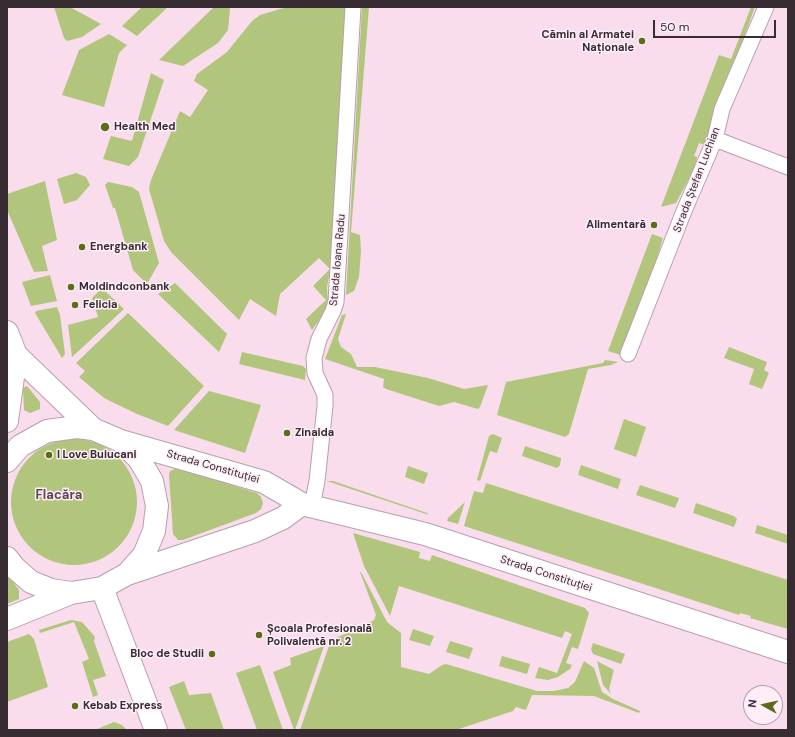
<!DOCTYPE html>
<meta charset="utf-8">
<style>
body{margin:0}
#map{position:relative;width:795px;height:737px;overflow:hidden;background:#f9ddec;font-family:"DM Sans",sans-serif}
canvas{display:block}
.frame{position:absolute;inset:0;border:8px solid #362c31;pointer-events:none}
.north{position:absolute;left:743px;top:685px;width:40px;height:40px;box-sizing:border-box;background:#ffedf7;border:1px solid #afa0a8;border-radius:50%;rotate:278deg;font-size:11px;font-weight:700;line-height:16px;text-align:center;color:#362c31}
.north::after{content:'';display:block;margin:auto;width:14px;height:18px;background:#5b6d19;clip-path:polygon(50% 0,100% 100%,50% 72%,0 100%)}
.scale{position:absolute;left:653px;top:20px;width:123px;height:18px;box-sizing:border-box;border:2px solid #362c31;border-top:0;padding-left:5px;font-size:12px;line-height:14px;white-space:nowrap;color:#362c31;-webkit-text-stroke:3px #ffedf7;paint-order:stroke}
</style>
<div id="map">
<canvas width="795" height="737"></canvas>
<div class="frame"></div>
<div class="north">N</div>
<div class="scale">50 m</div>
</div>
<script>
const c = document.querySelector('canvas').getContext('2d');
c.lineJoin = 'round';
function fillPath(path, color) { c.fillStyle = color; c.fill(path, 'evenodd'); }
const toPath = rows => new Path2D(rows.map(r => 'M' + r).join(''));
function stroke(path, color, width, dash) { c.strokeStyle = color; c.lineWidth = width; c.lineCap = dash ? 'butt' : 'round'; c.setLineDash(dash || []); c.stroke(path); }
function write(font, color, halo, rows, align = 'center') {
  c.font = font + ' "DM Sans",sans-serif'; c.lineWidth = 3; c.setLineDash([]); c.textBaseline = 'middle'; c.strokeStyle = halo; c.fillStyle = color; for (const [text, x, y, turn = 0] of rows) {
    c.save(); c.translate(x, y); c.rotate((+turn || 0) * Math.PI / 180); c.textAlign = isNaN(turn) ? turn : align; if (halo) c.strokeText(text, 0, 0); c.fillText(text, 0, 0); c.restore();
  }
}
const green = toPath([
 [54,7,70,7,101,24,82,37,67,41,64,38],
 [142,7,168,7,137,36,122,26],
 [214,7,229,7,230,9,228,30,218,43,183,66,159,60],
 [287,7,345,7,346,41,330,269,327,288,328,301,327,309,312,330,306,319,326,300,313,286,330,269,319,258,280,294,276,316,250,299,239,320,171,252,164,241,149,189,151,180,180,111,190,117,208,90,194,81,197,74,227,52,252,21,260,15],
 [362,7,369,7,351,232,360,235,361,251,359,277,354,291,346,295],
 [751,7,755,7,704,145,699,143,694,156,697,157,695,167,676,203,661,207,719,55,731,59],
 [109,34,127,45,119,53,104,107,62,95,79,50],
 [151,73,164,80,138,157,129,166,103,159,111,136,132,141],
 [76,173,86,177,90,185,77,200,64,204,57,179],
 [45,181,57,240,42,246,48,271,34,272,7,210,7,194],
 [108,182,132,187,139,192,159,263,147,284,133,270,115,208,113,208,105,185],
 [652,234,663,238,656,261,621,355,608,351],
 [50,275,57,301,31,306,22,282],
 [175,283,227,334,219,352,158,294],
 [102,288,124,309,72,357,68,325,98,317,92,298],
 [57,307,60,315,65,354,62,358,35,313,36,311],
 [128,313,204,386,168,426,137,414,104,398,79,377,85,371,76,363],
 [346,314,338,339,341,347,351,354,357,367,375,367,428,378,464,389,488,385,480,407,478,409,454,402,439,406,386,389,383,387,384,379,325,359,342,315],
 [729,347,767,362,764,370,769,373,762,389,749,384,754,369,724,358],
 [242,352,303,366,306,369,305,380,239,364],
 [605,360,618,362,611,365,588,369,569,434,565,437,497,415,506,382,603,363],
 [27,386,40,402,40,409,30,413,24,410,23,388],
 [209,391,261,405,245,453,174,430],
 [624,419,646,427,636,457,614,449],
 [493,434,502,438,497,453,490,451,480,481,477,480,489,436],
 '11 502a63 63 0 1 1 126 0a63 63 0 1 1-126 0Z',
 [525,446,561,458,560,465,557,468,522,456],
 [581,465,621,479,618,489,578,475],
 [408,466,428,473,424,484,405,477],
 [177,468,257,493,261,497,263,503,261,509,256,513,183,540,178,540,173,534,169,475,170,471],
 [327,481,333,481,427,513,429,515],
 [486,483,788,580,788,629,750,618,751,616,740,613,739,615,464,526,474,491,483,493],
 [640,485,679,498,675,508,636,495],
 [465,502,458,524,447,521,448,518],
 [696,503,734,516,737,519,734,527,693,513],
 [757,525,788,535,788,544,755,533],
 [353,533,420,552,419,558,430,561,432,555,585,608,589,613,578,649,572,647,566,663,572,665,570,669,558,677,548,680,535,678,539,667,557,673,572,634,565,631,562,638,399,586,390,616,364,566],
 [360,572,361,572,387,622,401,633,401,667,429,674,442,665,446,664,537,691,554,691,568,688,575,682,584,661,594,668,602,692,613,699,640,711,639,713,594,696,532,695,526,710,516,707,513,711,456,730,300,730,331,640,363,626,374,620,376,615],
 [7,574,19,590,19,599,7,604],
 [71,620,82,622,95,637,94,641,106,676,93,680,98,695,93,697,82,662,89,659,74,622,40,633,39,630],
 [413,629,434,636,430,646,409,640],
 [29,634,34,639,48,687,7,702,7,642],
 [450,641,473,648,469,659,446,652],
 [593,643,625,654,621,664,593,654,591,649],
 [324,646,295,730,294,730,273,672,291,665,290,658],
 [502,656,530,664,527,674,499,666],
 [597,661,614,670,609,689,611,694,603,685],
 [260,665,283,730,257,730,236,673],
 [184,681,189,695,211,693,224,730,186,730,169,687],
 [114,722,122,725,127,730,95,730]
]);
const minor = toPath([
 [715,139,788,167],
 [628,354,684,211,715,139,722,109,766,7],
 [312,506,317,481,325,406,325,395,315,373,314,358,319,339,333,311,336,302,353,7]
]);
const primary = toPath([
 [7,332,16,355,93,429],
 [7,421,16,355],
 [121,441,264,482,302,504,425,534,788,652],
 [7,461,20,446,47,431,77,427,93,429,121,441,139,459,152,481,157,506,154,531,144,555,127,574,102,588,71,593,51,590,31,582,15,568,7,558],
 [127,574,255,531,283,518,302,504],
 [102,588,156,730],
 [7,619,71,593]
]);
const markers = [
 [642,41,4,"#5b6d19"],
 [105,127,5,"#5b6d19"],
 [654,225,4,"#5b6d19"],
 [82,247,4,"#5b6d19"],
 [71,287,4,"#5b6d19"],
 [75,305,4,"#5b6d19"],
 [287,433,4,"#5b6d19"],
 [49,455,4,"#5b6d19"],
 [259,635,4,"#5b6d19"],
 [212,654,4,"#5b6d19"],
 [75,706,4,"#5b6d19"]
];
const poiNames = [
 ["Cămin al Armatei",634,35,"right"],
 ["Naționale",634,48,"right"],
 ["Health Med",114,127],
 ["Alimentară",646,225,"right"],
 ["Energbank",90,247],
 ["Moldindconbank",79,287],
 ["Felicia",83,305],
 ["Zinaida",295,433],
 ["I Love Buiucani",57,455],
 ["Școala Profesională",267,629],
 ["Polivalentă nr. 2",267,642],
 ["Bloc de Studii",204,654,"right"],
 ["Kebab Express",83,706]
];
const streetNames = [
 ["Strada Ștefan Luchian",697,180,-69],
 ["Strada Ioana Radu",338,260,-85],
 ["Strada Constituției",213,467,16],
 ["Strada Constituției",546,574,18]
];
const quarterNames = [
 ["Flacăra",59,496]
];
fillPath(green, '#b2c57c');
stroke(minor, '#b99ead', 17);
stroke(primary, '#b99ead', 24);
stroke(minor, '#fff', 15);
stroke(primary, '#fff', 22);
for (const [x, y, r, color] of markers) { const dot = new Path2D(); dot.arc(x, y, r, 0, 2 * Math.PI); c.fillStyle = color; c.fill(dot); stroke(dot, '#ffedf7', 1.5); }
write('bold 11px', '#362c31', '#ffedf7', poiNames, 'left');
write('11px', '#362c31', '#ffedf7', streetNames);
write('bold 13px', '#5d4653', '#ffedf7', quarterNames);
</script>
